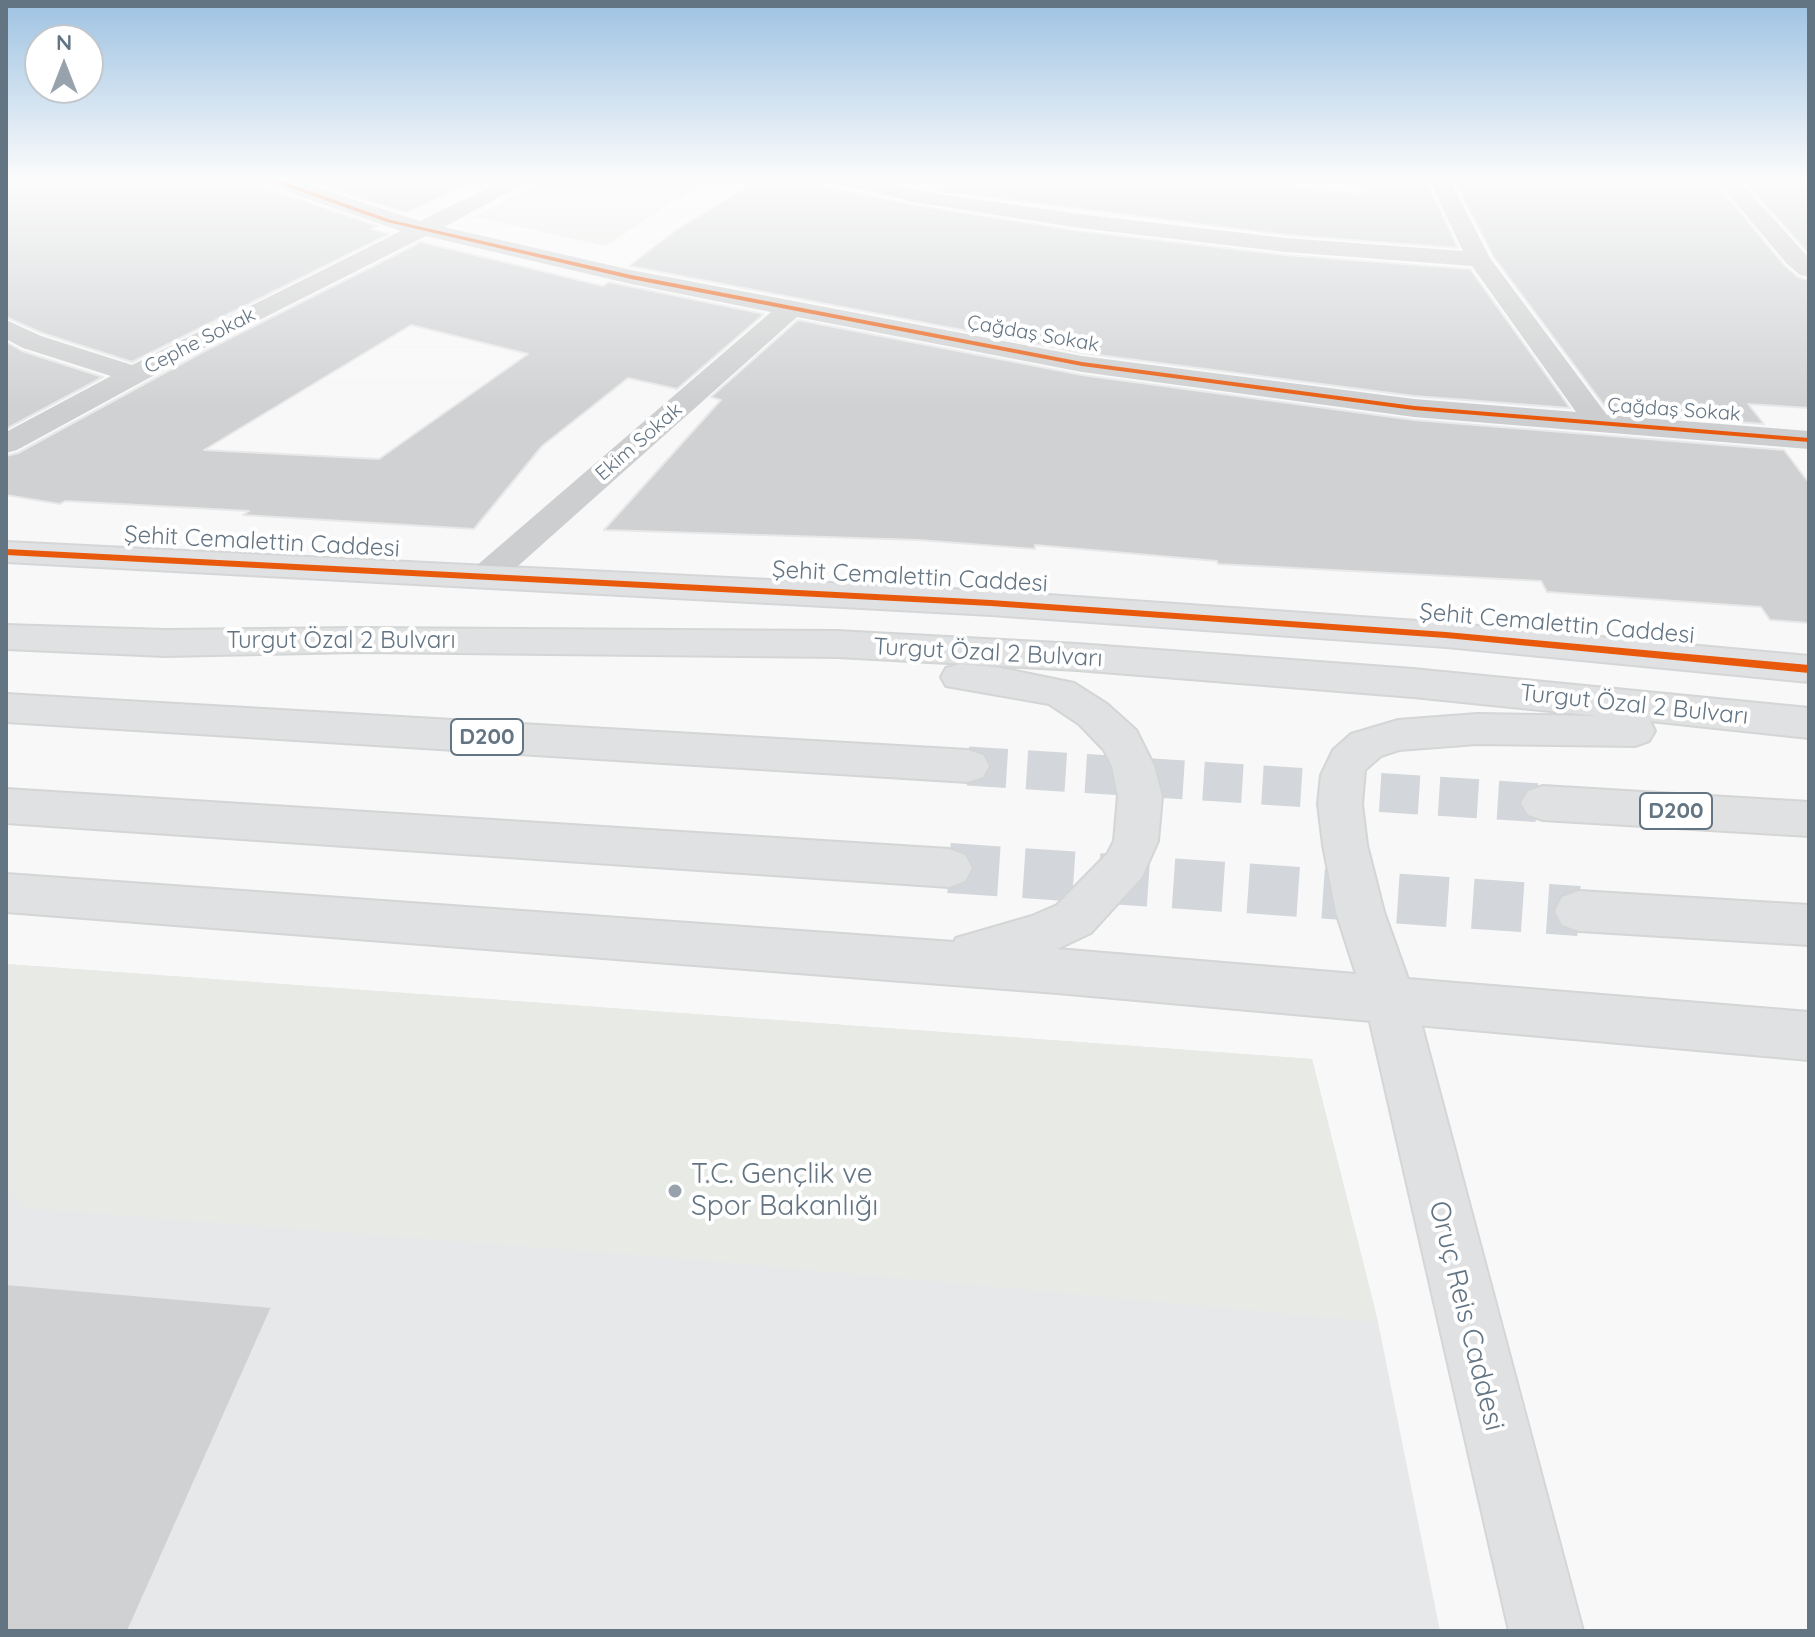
<!DOCTYPE html>
<meta charset="utf-8">
<style>
body{margin:0}
#map{position:relative;width:1815px;height:1637px;overflow:hidden;background:#f8f8f8;font-family:Quicksand,sans-serif}
canvas{display:block}
.frame{position:absolute;inset:0;border:8px solid #637483;pointer-events:none}
.north{position:absolute;left:24px;top:24px;width:80px;height:80px;box-sizing:border-box;background:#fff;border:2px solid #c1c7cd;border-radius:50%;rotate:0deg;font-size:22px;font-weight:700;line-height:32px;text-align:center;color:#637483}
.north::after{content:'';display:block;margin:auto;width:28px;height:36px;background:#97a2ac;clip-path:polygon(50% 0,100% 100%,50% 72%,0 100%)}
</style>
<div id="map">
<canvas width="1815" height="1637"></canvas>
<div class="frame"></div>
<div class="north">N</div>
</div>
<script>
const c = document.querySelector('canvas').getContext('2d');
c.lineJoin = 'round';
function fillPath(path, color) { c.fillStyle = color; c.fill(path, 'evenodd'); }
const toPath = rows => new Path2D(rows.map(r => 'M' + r).join(''));
function stroke(path, color, width, dash) { c.strokeStyle = color; c.lineWidth = width; c.lineCap = dash ? 'butt' : 'round'; c.setLineDash(dash || []); c.stroke(path); }
function write(font, color, halo, rows, align = 'center') {
  c.font = font + ' Quicksand,sans-serif'; c.lineWidth = 8; c.setLineDash([]); c.textBaseline = 'middle'; c.strokeStyle = halo; c.fillStyle = color; for (const [text, x, y, turn = 0] of rows) {
    c.save(); c.translate(x, y); c.rotate((+turn || 0) * Math.PI / 180); c.textAlign = isNaN(turn) ? turn : align; if (halo) c.strokeText(text, 0, 0); c.fillText(text, 0, 0); c.restore();
  }
}
const built = toPath([
 [6,964,1312,1059,1378,1322,1440,1631,6,1631]
]);
const green = toPath([
 [548,178,709,178,606,246,475,217],
 [6,964,1312,1059,1378,1322,715,1261,26,1208,6,1190]
]);
const building = toPath([
 [6,178,252,178,257,185,378,226,371,229,389,234,132,362,42,333,6,317,6,178],
 [298,178,481,178,406,213,298,178],
 [762,178,779,178,920,206,1079,231,1286,255,1470,269,1570,408,1414,396,1082,353,629,266,676,230,762,178],
 [953,178,1211,178,1362,194,1360,178,1425,178,1458,248,1286,235,939,191,953,178],
 [1453,178,1712,178,1785,266,1798,277,1809,280,1809,408,1748,404,1764,424,1609,412,1493,256,1453,178],
 [1741,178,1809,178,1809,254,1741,178],
 [421,242,603,286,609,282,764,314,677,389,628,378,542,446,474,529,243,515,249,511,65,501,60,504,6,495,6,456,18,453,205,351,421,242],
 [411,325,528,354,379,459,204,450,411,325],
 [798,320,1082,375,1414,420,1784,450,1809,483,1809,623,1770,620,1761,607,1547,592,1541,581,1218,564,1217,561,1035,545,1035,549,919,540,604,530,721,400,711,397,798,320],
 [6,342,22,351,103,377,6,429,6,342],
 [6,1284,272,1307,128,1631,6,1631,6,1284]
]);
const highwayTunnelFar1 = toPath([
 [968,766,1543,803]
]);
const highwayTunnel = toPath([
 [949,868,1579,911]
]);
const street = toPath([
 [255,178,287,178,420,221,508,178,535,178,444,227,631,270,1082,356,1414,399,1576,412,1472,266,1286,252,1079,228,913,202,831,182,828,178,866,178,913,190,1079,214,1286,238,1463,251,1428,178,1449,178,1490,258,1607,415,1809,431,1809,449,1414,417,1082,372,797,317,499,583,487,586,475,583,469,575,475,567,771,312,631,284,426,236,204,348,17,450,6,453,6,432,111,376,23,348,6,339,6,320,41,336,132,365,401,231,258,182,255,178],
 [1715,178,1737,178,1809,258,1809,277,1800,275,1787,264,1715,178]
]);
const secondary = toPath([
 [6,542,991,591,1446,623,1809,656,1809,682,1446,647,991,615,6,562,6,542],
 [1390,977,1408,984,1415,1000,1583,1631,1509,1631,1365,1000,1372,984,1390,977]
]);
const highway = toPath([
 [6,625,165,630,359,628,837,631,1077,644,1413,669,1809,708,1809,738,1650,721,1655,731,1649,741,1635,746,1477,744,1399,750,1381,756,1365,770,1362,804,1367,845,1384,912,1408,979,1809,1012,1809,1060,1057,993,6,912,6,874,954,942,956,938,1032,916,1057,905,1108,853,1114,841,1118,796,1112,766,1104,750,1079,724,1049,704,946,686,941,677,946,668,960,664,996,667,1074,683,1107,704,1136,730,1154,766,1162,796,1158,841,1142,877,1091,933,1057,949,1356,974,1336,912,1323,845,1318,804,1321,775,1333,750,1351,734,1398,720,1477,714,1599,716,1413,697,1077,670,837,657,359,652,165,656,6,649,6,625],
 [6,694,968,750,983,755,989,766,983,777,968,782,6,722,6,694],
 [1543,786,1809,802,1809,836,1543,820,1528,815,1521,803,1528,791,1543,786],
 [6,789,949,849,965,855,972,868,965,881,949,887,6,823,6,789],
 [1579,891,1809,905,1809,945,1579,931,1562,925,1555,911,1562,897,1579,891]
]);
const cycleway = toPath([
 [262,178,272,178,391,220,631,275,1082,362,1414,406,1809,438,1809,442,1414,410,1082,366,631,279,387,222,262,178],
 [6,549,991,600,1446,632,1809,665,1809,673,1446,638,991,606,6,555,6,549]
]);
const markers = [
 [675,1191,8,"#97a2ac"]
];
const farStreetnames = [
 ["Çağdaş Sokak",1033,334,10],
 ["Cephe Sokak",200,341,-27],
 ["Çağdaş Sokak",1674,410,4],
 ["Ekim Sokak",639,442,-41]
];
const shields = [
 [487,737,72],
 [1676,811,72]
];
const shieldNames = [
 ["D200",487,737],
 ["D200",1676,811]
];
const streetNames = [
 ["Şehit Cemalettin Caddesi",262,542,3],
 ["Şehit Cemalettin Caddesi",910,577,3],
 ["Şehit Cemalettin Caddesi",1557,624,5],
 ["Turgut Özal 2 Bulvarı",341,641],
 ["Turgut Özal 2 Bulvarı",988,653,3],
 ["Turgut Özal 2 Bulvarı",1634,705,6]
];
const nearPoinames = [
 ["T.C. Gençlik ve",691,1175],
 ["Spor Bakanlığı",691,1207]
];
const nearStreetnames = [
 ["Oruç Reis Caddesi",1466,1316,76]
];
fillPath(built, '#e7e8e9');
fillPath(green, '#e7eae5');
fillPath(building, '#cfd1d3');
stroke(building, '#e8e8e8', 2);
stroke(highwayTunnelFar1, '#d3d7db', 39, [39, 20]);
stroke(highwayTunnel, '#d3d7db', 50, [50, 25]);
stroke(secondary, '#d5d6d7', 4);
stroke(highway, '#d4d5d5', 4);
fillPath(street, '#cdcecf');
fillPath(secondary, '#e0e1e2');
fillPath(highway, '#e0e1e2');
fillPath(cycleway, '#e8590c');
const sky = c.createLinearGradient(0, 0, 0, 408);
sky.addColorStop(0, '#9dc2e2');
sky.addColorStop(0.44, '#fcfcfc');
sky.addColorStop(1, '#fcfcfc00');
c.fillStyle = sky;
c.fillRect(0, 0, 1815, 408);
for (const [x, y, r, color] of markers) { const dot = new Path2D(); dot.arc(x, y, r, 0, 2 * Math.PI); c.fillStyle = color; c.fill(dot); stroke(dot, '#fff', 3); }
write('20px', '#637483', '#fff', farStreetnames);
for (const [x, y, w] of shields) { const box = new Path2D(); box.roundRect(x - w / 2, y - 18, w, 36, 6); c.fillStyle = '#fff'; c.fill(box); stroke(box, '#637483', 2); }
write('bold 22px', '#637483', null, shieldNames);
write('24px', '#637483', '#fff', streetNames);
write('28px', '#637483', '#fff', nearPoinames, 'left');
write('28px', '#637483', '#fff', nearStreetnames);
</script>
